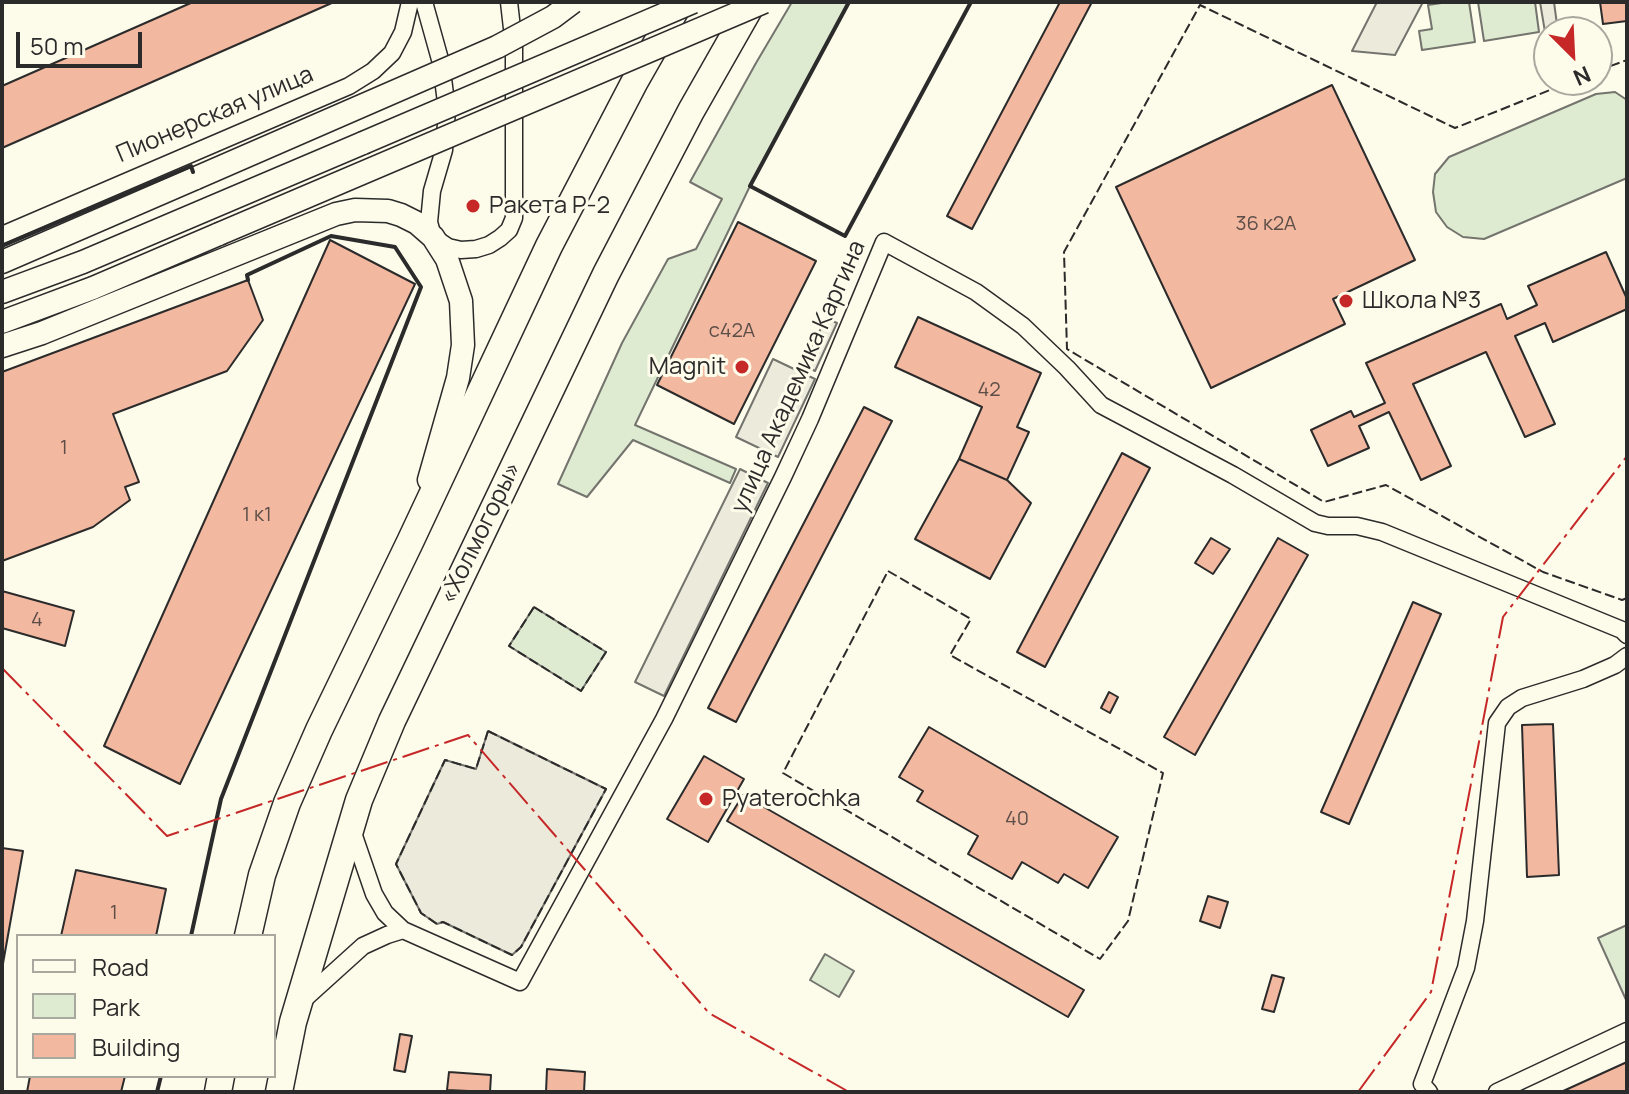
<!DOCTYPE html>
<meta charset="utf-8">
<style>
body{margin:0}
#map{position:relative;width:1629px;height:1094px;overflow:hidden;background:#fdfbea;font-family:Manrope,sans-serif}
canvas{display:block}
.frame{position:absolute;inset:0;border:4px solid #2b2b2b;pointer-events:none}
.legend{position:absolute;left:16px;top:934px;width:260px;height:144px;box-sizing:border-box;background:#fdfbea;border:2px solid #a9a89e;margin:0;padding:10px 14px;list-style:none;font-size:24px;color:#2b2b2b}
.legend li{display:flex;align-items:center;gap:16px;height:40px}
.legend b{width:40px;border:2px solid #a9a89e}
.north{position:absolute;left:1533px;top:16px;width:80px;height:80px;box-sizing:border-box;background:#fdfbea;border:2px solid #a9a89e;border-radius:50%;rotate:156deg;font-size:22px;font-weight:700;line-height:32px;text-align:center;color:#2b2b2b}
.north::after{content:'';display:block;margin:auto;width:28px;height:36px;background:#c62828;clip-path:polygon(50% 0,100% 100%,50% 72%,0 100%)}
.scale{position:absolute;left:16px;top:32px;width:126px;height:36px;box-sizing:border-box;border:4px solid #2b2b2b;border-top:0;padding-left:10px;font-size:24px;line-height:28px;white-space:nowrap;color:#2b2b2b;-webkit-text-stroke:6px #fdfbea;paint-order:stroke}
</style>
<div id="map">
<canvas width="1629" height="1094"></canvas>
<div class="frame"></div>
<ul class="legend">
<li><b style="height:10px;background:#fdfbea"></b>Road</li>
<li><b style="height:22px;background:#deebd1"></b>Park</li>
<li><b style="height:22px;background:#f2b8a0"></b>Building</li>
</ul>
<div class="north">N</div>
<div class="scale">50 m</div>
</div>
<script>
const c = document.querySelector('canvas').getContext('2d');
c.lineJoin = 'round';
function fillPath(path, color) { c.fillStyle = color; c.fill(path, 'evenodd'); }
const toPath = rows => new Path2D(rows.map(r => 'M' + r).join(''));
function stroke(path, color, width, dash) { c.strokeStyle = color; c.lineWidth = width; c.lineCap = dash ? 'butt' : 'round'; c.setLineDash(dash || []); c.stroke(path); }
function write(font, color, halo, rows, align = 'center') {
  c.font = font + ' Manrope,sans-serif'; c.lineWidth = 6; c.setLineDash([]); c.textBaseline = 'middle'; c.strokeStyle = halo; c.fillStyle = color; for (const [text, x, y, turn = 0] of rows) {
    c.save(); c.translate(x, y); c.rotate((+turn || 0) * Math.PI / 180); c.textAlign = isNaN(turn) ? turn : align; if (halo) c.strokeText(text, 0, 0); c.fillText(text, 0, 0); c.restore();
  }
}
const green = toPath([
 [792,2,849,2,750,186,635,425,736,469,730,483,633,440,587,497,558,484,622,343,668,259,696,249,722,199,690,182,756,63,792,2],
 [1448,2,1469,2,1475,42,1422,50,1419,31,1432,29,1428,5,1448,2],
 [1478,2,1535,2,1539,32,1484,41,1478,2],
 [1615,92,1627,100,1627,178,1484,239,1463,237,1447,227,1436,212,1433,192,1435,174,1449,157,1596,94,1615,92],
 [534,607,606,652,581,691,509,646,534,607],
 [1627,925,1627,1002,1598,938,1627,925],
 [825,954,854,971,839,997,810,980,825,954]
]);
const parking = toPath([
 [1377,2,1423,2,1395,55,1352,51,1377,2],
 [1540,2,1554,2,1558,32,1549,32,1549,38,1546,38,1540,2],
 [826,318,837,323,815,371,803,365,826,318],
 [773,359,815,379,778,457,736,437,773,359],
 [740,469,768,483,664,696,635,682,740,469],
 [488,731,606,789,521,947,512,955,443,922,437,924,421,913,396,864,445,760,476,769,488,731]
]);
const building = toPath([
 [193,2,334,2,2,148,2,86,193,2],
 [1060,2,1092,2,972,229,947,216,1060,2],
 [1600,2,1627,2,1627,21,1603,24,1600,2],
 [1332,85,1415,260,1333,299,1345,324,1211,388,1116,187,1332,85],
 [738,222,816,261,734,424,657,385,738,222],
 [330,240,415,284,180,784,104,746,330,240],
 [1606,252,1627,299,1627,309,1553,342,1545,323,1515,336,1555,424,1525,437,1486,352,1413,384,1451,466,1421,480,1389,412,1359,426,1369,448,1328,466,1311,430,1351,411,1354,417,1385,403,1366,363,1501,304,1507,319,1537,305,1528,286,1606,252],
 [248,280,263,320,227,371,113,414,139,482,125,487,130,500,93,527,2,561,2,372,248,280],
 [918,317,1041,373,1017,427,1029,432,1007,480,959,459,982,407,895,367,918,317],
 [864,407,892,421,736,722,708,708,864,407],
 [1122,453,1150,468,1045,667,1017,652,1122,453],
 [959,459,1007,480,1031,503,990,579,915,539,959,459],
 [1211,538,1230,549,1213,574,1195,563,1211,538],
 [1278,538,1308,555,1195,755,1164,737,1278,538],
 [2,591,74,611,65,646,2,628,2,591],
 [1413,602,1441,614,1349,824,1321,812,1413,602],
 [1109,692,1118,697,1110,713,1101,708,1109,692],
 [1553,724,1559,875,1527,877,1522,725,1553,724],
 [929,727,1118,837,1088,888,1064,874,1058,883,1022,862,1012,879,968,854,978,836,917,801,923,791,899,777,929,727],
 [704,756,744,779,708,842,667,819,704,756],
 [743,795,1084,990,1068,1017,727,821,743,795],
 [2,848,23,851,2,969,2,848],
 [76,870,166,889,156,936,61,936,76,870],
 [1208,896,1228,902,1220,928,1200,921,1208,896],
 [1272,975,1284,978,1274,1012,1262,1009,1272,975],
 [400,1034,412,1036,405,1072,394,1070,400,1034],
 [1627,1062,1627,1092,1561,1092,1627,1062],
 [547,1069,585,1072,584,1092,546,1092,547,1069],
 [449,1072,491,1075,490,1092,447,1090,449,1072],
 [30,1076,125,1076,121,1092,27,1092,30,1076]
]);
const minor = toPath([
 [424,2,441,63,447,110,444,150,432,191,429,222,433,237,448,247,461,250,476,249,489,245,500,238,509,230,514,218,514,46,509,2],
 [2,235,349,86,373,71,392,53,403,32,410,2],
 [352,830,374,894,385,913,403,930,520,982,664,719,783,477,810,419,884,242,976,292,1023,326,1067,368,1101,405,1233,475,1315,523,1328,526,1357,526,1382,532,1622,630,1627,635],
 [301,1002,363,946,387,935,403,930],
 [1429,1092,1422,1084,1466,968,1475,921,1497,723,1508,707,1522,698,1583,679,1615,665,1627,656],
 [1497,1092,1627,1031]
]);
const secondary = toPath([
 [2,262,196,178],
 [2,292,83,262,363,143],
 [2,322,93,288,219,234],
 [2,346,42,333,336,214,355,210,388,211,401,215,417,223,433,237,447,259,461,301,463,345,458,378,429,480]
]);
const trunk = toPath([
 [248,936,262,875,287,803,319,730,410,542,549,246,635,81,680,2],
 [218,1092,221,1076],
 [279,1092,293,1022,359,800,392,721,606,274,691,111,753,2]
]);
const secondaryBridge = toPath([
 [363,143,693,2],
 [196,178,497,47,553,17,573,2],
 [219,234,764,2]
]);
const fence = toPath([
 [1597,71,1627,60],
 [1575,80,1455,128,1200,5,1064,252,1067,349,1324,502,1386,485,1543,572,1622,600,1627,598],
 [888,571,971,619,950,655,1163,773,1128,921,1100,959,783,773,888,571],
 [534,607,606,652,581,691,509,646,534,607],
 [488,731,606,789,521,947,512,955,443,922,437,924,421,913,396,864,445,760,476,769,488,731]
]);
const wall = toPath([
 [849,2,750,186,845,236,971,2],
 [2,246,191,166,193,172],
 [191,936,221,799,421,287,395,247,331,236,247,275,248,280],
 [157,1092,161,1076]
]);
const power = toPath([
 [2,668,167,836,468,735,709,1013,849,1092],
 [1358,1092,1431,992,1503,617,1627,456]
]);
const markers = [
 [473,206,8,"#c62828"],
 [1346,301,8,"#c62828"],
 [742,367,8,"#c62828"],
 [706,799,8,"#c62828"]
];
const numberNames = [
 ["36 к2А",1266,224],
 ["с42А",732,331],
 ["42",989,390],
 ["1",64,448],
 ["1 к1",257,515],
 ["4",37,620],
 ["40",1017,819],
 ["1",114,913]
];
const streetNames = [
 ["Пионерская улица",215,115,-23],
 ["улица Академика Каргина",799,377,-66],
 ["«Холмогоры»",481,533,-64]
];
const poiNames = [
 ["Ракета Р-2",489,206],
 ["Школа №3",1362,301],
 ["Magnit",726,367,"right"],
 ["Pyaterochka",722,799]
];
fillPath(green, '#deebd1');
stroke(green, '#74746e', 2);
fillPath(parking, '#eceadb');
stroke(parking, '#74746e', 2);
fillPath(building, '#f2b8a0');
stroke(building, '#2b2b2b', 2);
stroke(minor, '#2b2b2b', 19);
stroke(secondary, '#2b2b2b', 25);
stroke(trunk, '#2b2b2b', 29);
stroke(minor, '#fdfbea', 16);
stroke(secondary, '#fdfbea', 22);
stroke(trunk, '#fdfbea', 26);
stroke(secondaryBridge, '#2b2b2b', 25, []);
stroke(secondaryBridge, '#fdfbea', 22);
stroke(fence, '#2b2b2b', 2, [10, 4]);
stroke(wall, '#2b2b2b', 4);
stroke(power, '#c62828', 2, [28, 6, 4, 6]);
for (const [x, y, r, color] of markers) { const dot = new Path2D(); dot.arc(x, y, r, 0, 2 * Math.PI); c.fillStyle = color; c.fill(dot); stroke(dot, '#fdfbea', 3); }
write('20px', '#5d4e48', null, numberNames);
write('24px', '#2b2b2b', '#fdfbea', streetNames);
write('24px', '#2b2b2b', '#fdfbea', poiNames, 'left');
</script>
